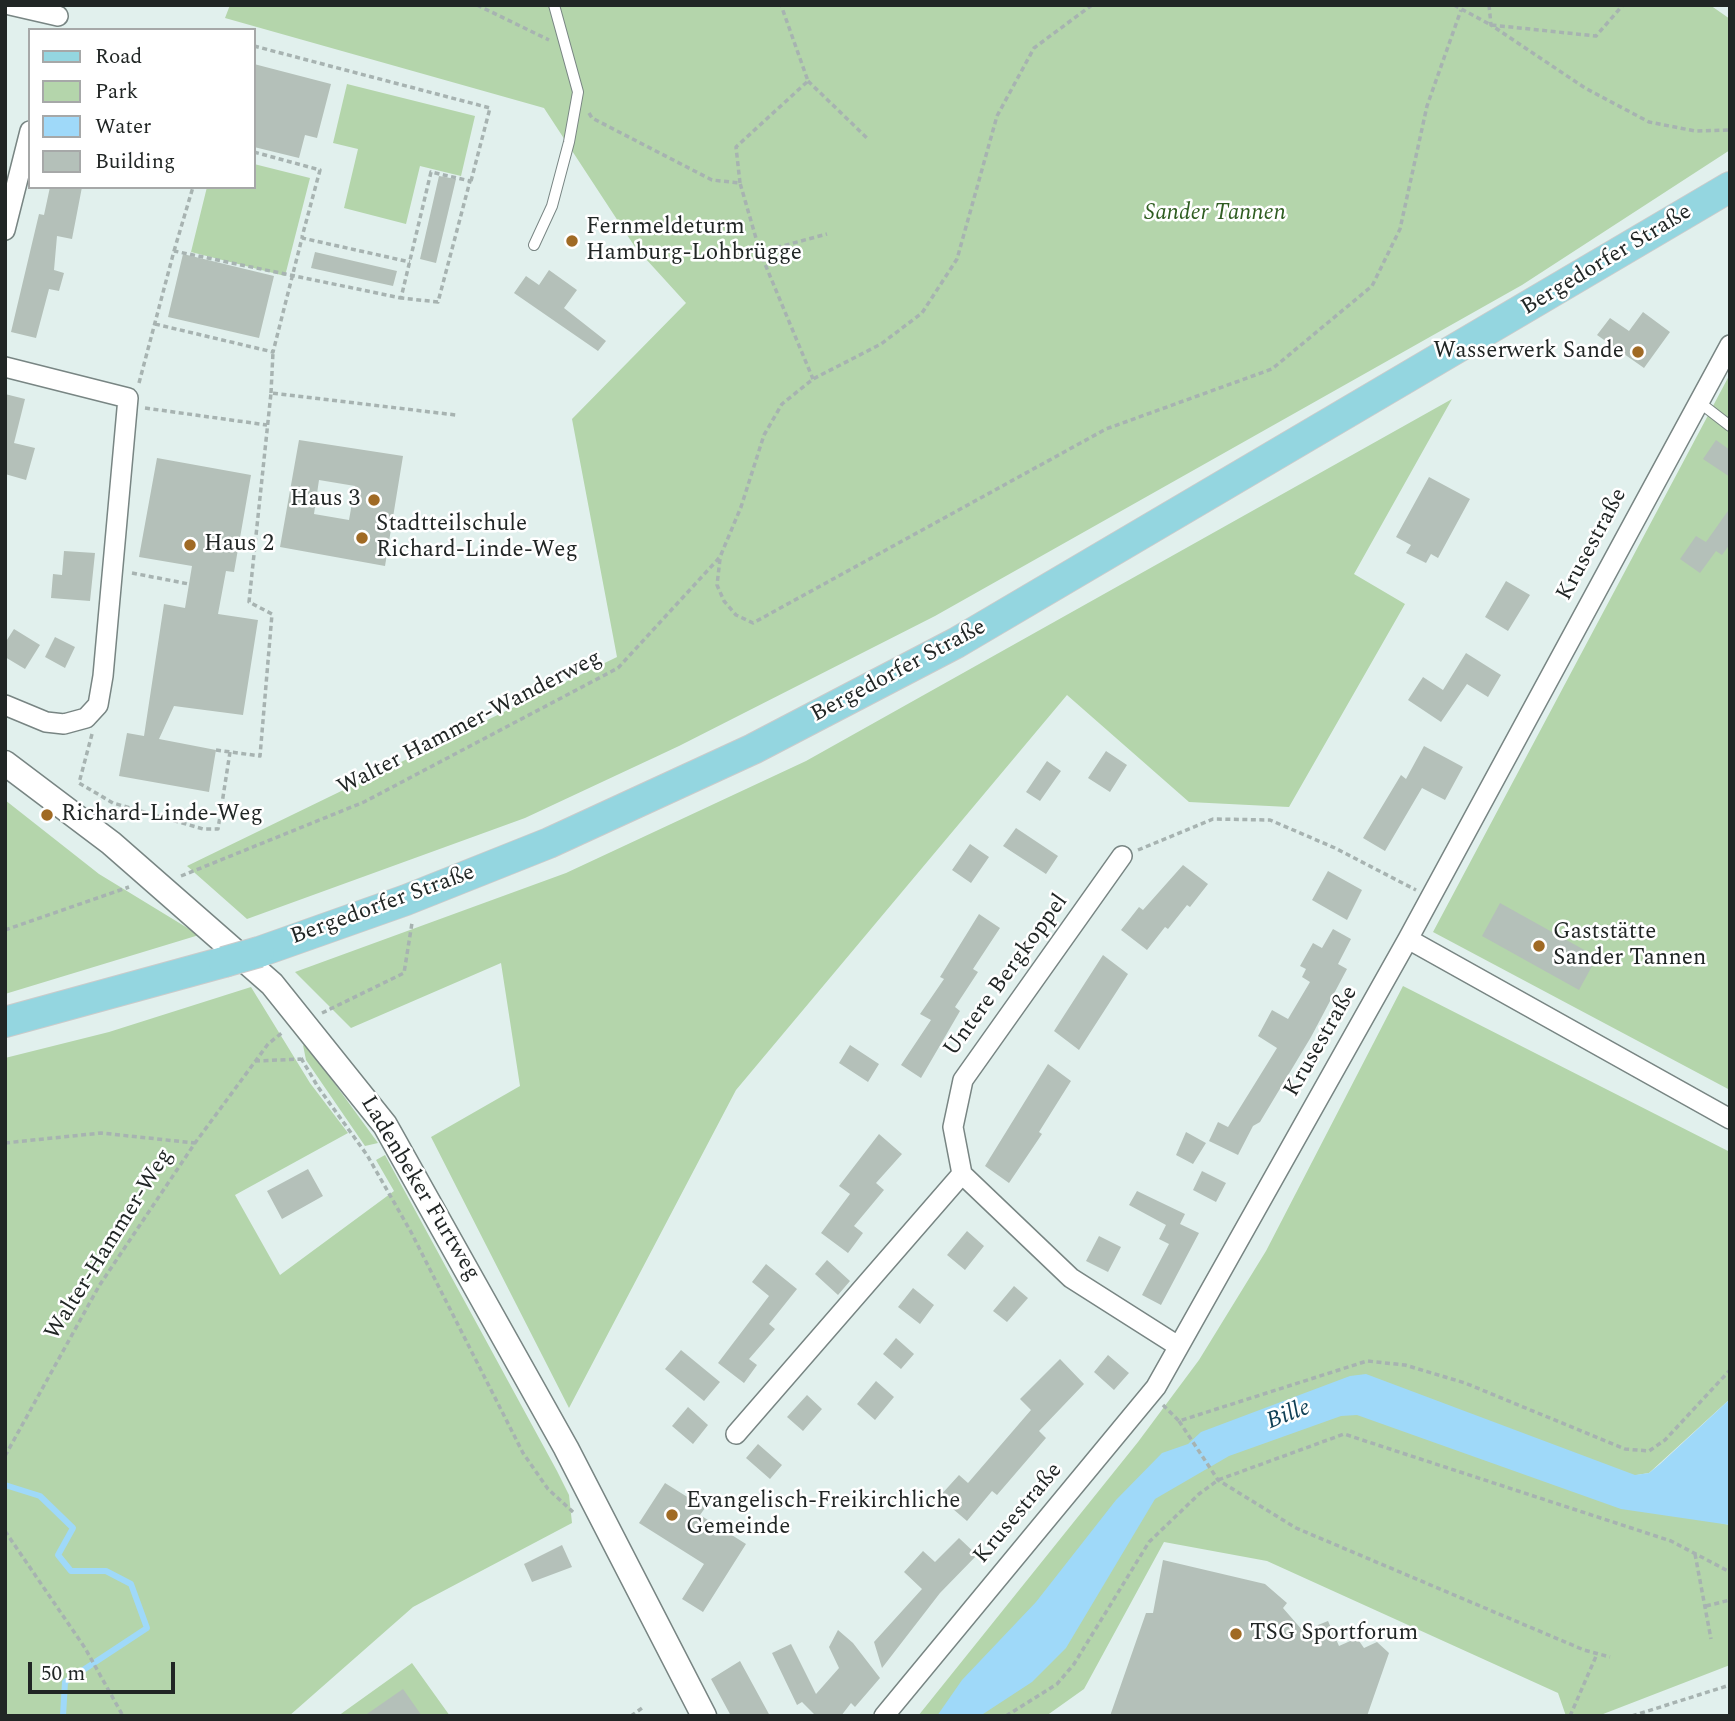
<!DOCTYPE html>
<meta charset="utf-8">
<style>
body{margin:0}
#map{position:relative;width:1735px;height:1721px;overflow:hidden;background:#e1f0ed;font-family:Spectral,serif}
canvas{display:block}
.frame{position:absolute;inset:0;border:7px solid #212625;pointer-events:none}
.legend{position:absolute;left:28px;top:28px;width:228px;height:161px;box-sizing:border-box;background:#fff;border:2px solid #a6a8a8;margin:0;padding:9px 12px;list-style:none;font-size:21px;color:#212625}
.legend li{display:flex;align-items:center;gap:14px;height:35px}
.legend b{width:35px;border:2px solid #a6a8a8}
.scale{position:absolute;left:28px;top:1662px;width:147px;height:32px;box-sizing:border-box;border:4px solid #212625;border-top:0;padding-left:9px;font-size:21px;line-height:24px;white-space:nowrap;color:#212625;-webkit-text-stroke:5px #fff;paint-order:stroke}
</style>
<div id="map">
<canvas width="1735" height="1721"></canvas>
<div class="frame"></div>
<ul class="legend">
<li><b style="height:9px;background:#94d6e0"></b>Road</li>
<li><b style="height:19px;background:#b4d5ab"></b>Park</li>
<li><b style="height:19px;background:#9fd9f9"></b>Water</li>
<li><b style="height:19px;background:#b4c0b9"></b>Building</li>
</ul>
<div class="scale">50 m</div>
</div>
<script>
const c = document.querySelector('canvas').getContext('2d');
c.lineJoin = 'round';
function fillPath(path, color) { c.fillStyle = color; c.fill(path, 'evenodd'); }
const toPath = rows => new Path2D(rows.map(r => 'M' + r).join(''));
function stroke(path, color, width, dash) { c.strokeStyle = color; c.lineWidth = width; c.lineCap = dash ? 'butt' : 'round'; c.setLineDash(dash || []); c.stroke(path); }
function write(font, color, halo, rows, align = 'center') {
  c.font = font + ' Spectral,serif'; c.lineWidth = 5; c.setLineDash([]); c.textBaseline = 'middle'; c.strokeStyle = halo; c.fillStyle = color; for (const [text, x, y, turn = 0] of rows) {
    c.save(); c.translate(x, y); c.rotate((+turn || 0) * Math.PI / 180); c.textAlign = isNaN(turn) ? turn : align; if (halo) c.strokeText(text, 0, 0); c.fillText(text, 0, 0); c.restore();
  }
}
const green = toPath([
 [230,5,1710,5,1730,19,1730,150,1522,285,935,616,679,746,525,818,247,919,187,866,617,657,572,419,686,303,635,247,544,108,225,18],
 [347,84,475,116,461,176,420,166,406,224,344,208,358,149,333,143],
 [254,164,310,178,285,276,191,252,207,187,254,187],
 [1730,374,1730,1090,1433,932],
 [1452,399,1354,574,1405,604,1289,807,1189,802,1067,695,736,1090,569,1408,431,1137,520,1086,501,963,351,1028,295,972,566,873,806,761],
 [5,800,99,874,199,935,5,994],
 [1403,986,1730,1152,1730,1399,1649,1473,1619,1478,1703,1519,1730,1525,1730,1665,1598,1716,1566,1716,1558,1693,1267,1561,1164,1542,1084,1689,1046,1716,918,1716,1138,1442,1199,1360,1266,1251],
 [251,987,310,1083,348,1133,235,1195,280,1275,394,1191,376,1160,385,1155,557,1471,569,1495,572,1523,413,1607,289,1716,5,1716,5,1058,109,1032],
 [303,1045,308,1047,378,1143,365,1146,306,1060],
 [412,1663,450,1716,338,1716]
]);
const water = toPath([
 [1366,1374,1635,1475,1649,1473,1660,1464,1730,1399,1730,1525,1621,1509,1357,1415,1341,1416,1229,1456,1155,1499,1066,1648,1032,1682,980,1716,937,1716,962,1680,1036,1602,1116,1500,1162,1453,1188,1444,1201,1432,1350,1376]
]);
const stream = toPath([
 [5,1485,40,1496,73,1528,58,1555,71,1571,106,1571,131,1584,147,1628,65,1682,63,1716]
]);
const building = toPath([
 [254,64,331,84,317,138,305,135,299,158,254,147],
 [439,176,456,179,436,263,420,259],
 [50,187,82,187,72,239,57,236,54,270,64,273,59,291,49,289,36,338,11,332,39,214,44,215],
 [315,252,397,271,393,286,311,268],
 [183,254,274,276,259,338,168,317],
 [549,270,577,290,564,308,606,341,598,351,514,293,526,276,539,285],
 [1643,312,1670,332,1644,368,1597,335,1610,318,1629,331],
 [5,394,25,399,14,443,35,448,26,480,5,474],
 [299,440,403,456,385,566,280,547],
 [319,480,355,486,349,520,314,514],
 [1716,440,1730,450,1730,477,1703,459],
 [157,458,251,475,234,572,226,571,218,614,258,620,243,715,174,706,159,739,216,750,209,792,119,776,127,733,144,736,164,604,185,608,192,566,139,557],
 [1429,477,1470,499,1438,558,1431,554,1426,563,1406,553,1411,545,1396,537],
 [1730,508,1730,544,1722,555,1716,551,1700,573,1680,559,1696,536,1706,542],
 [64,551,95,553,90,601,51,598,53,574,62,575],
 [1506,581,1530,595,1508,631,1485,617],
 [14,629,40,645,25,669,5,657,5,643],
 [55,637,75,647,65,668,45,657],
 [1466,653,1501,675,1488,697,1467,684,1441,722,1408,700,1423,677,1443,690],
 [1424,746,1463,767,1445,800,1422,788,1385,851,1363,838,1401,775,1406,779],
 [1106,751,1127,765,1110,792,1088,778],
 [1047,761,1061,771,1040,801,1026,792],
 [1016,828,1058,856,1046,874,1003,846],
 [970,844,989,857,971,883,952,870],
 [1183,865,1208,884,1190,907,1187,905,1168,929,1165,927,1147,950,1121,930,1139,907,1143,910],
 [1328,871,1362,890,1347,920,1312,900],
 [1500,903,1597,957,1579,990,1482,936],
 [979,914,1000,928,973,969,978,972,955,1007,960,1011,921,1078,901,1065,931,1020,920,1014,944,979,940,977],
 [1333,929,1351,939,1338,964,1347,969,1311,1037,1260,1122,1253,1126,1238,1155,1209,1141,1218,1122,1228,1127,1277,1048,1258,1036,1272,1010,1288,1019,1310,982,1302,977,1306,969,1300,966,1313,943,1322,948],
 [1103,955,1128,974,1079,1050,1054,1031],
 [850,1045,879,1064,868,1082,839,1063],
 [1048,1064,1071,1081,1039,1132,1042,1134,1009,1183,985,1166],
 [1186,1132,1206,1143,1193,1164,1176,1155],
 [879,1134,902,1154,876,1183,884,1190,854,1226,863,1233,848,1253,821,1233,850,1194,839,1186],
 [308,1169,323,1196,282,1219,267,1191],
 [1202,1171,1226,1183,1216,1202,1193,1190],
 [1137,1191,1185,1214,1180,1224,1199,1233,1161,1305,1142,1295,1169,1244,1159,1239,1166,1225,1129,1205],
 [967,1231,984,1246,965,1270,947,1255],
 [1099,1236,1121,1247,1108,1272,1086,1261],
 [827,1260,850,1281,838,1295,815,1274],
 [766,1264,797,1289,769,1324,775,1329,749,1359,757,1365,744,1383,718,1363,769,1296,752,1282],
 [1014,1286,1028,1298,1007,1322,993,1311],
 [913,1288,934,1305,920,1324,898,1307],
 [896,1338,914,1354,901,1369,883,1354],
 [681,1350,720,1382,704,1401,665,1369],
 [1108,1355,1129,1373,1114,1390,1094,1372],
 [1060,1359,1084,1384,1039,1431,1046,1438,997,1495,992,1491,967,1521,939,1497,959,1475,968,1483,1031,1410,1020,1399],
 [876,1381,894,1397,875,1420,857,1404],
 [807,1395,822,1409,803,1431,787,1417],
 [688,1407,708,1425,693,1444,672,1426],
 [758,1444,782,1465,770,1479,746,1458],
 [665,1483,705,1508,700,1515,746,1544,703,1612,682,1599,704,1564,639,1523],
 [959,1538,977,1555,940,1593,882,1668,874,1642,922,1589,904,1572,923,1551,935,1562],
 [562,1545,572,1567,532,1582,524,1564],
 [1163,1560,1265,1584,1287,1603,1283,1608,1303,1631,1328,1621,1339,1646,1357,1638,1364,1648,1377,1642,1389,1653,1367,1716,1110,1716,1146,1613,1153,1613],
 [838,1630,853,1643,880,1678,855,1707,851,1703,841,1716,816,1716,802,1702,797,1705,772,1653,791,1644,816,1694,839,1668,829,1647],
 [740,1661,770,1716,731,1716,711,1679],
 [403,1689,422,1716,364,1716]
]);
const path = toPath([
 [477,5,549,40],
 [1454,5,1491,25,1596,36,1623,5],
 [1489,5,1491,25,1585,88,1649,122,1695,131,1730,130],
 [254,46,490,108,471,181],
 [808,81,868,139],
 [589,113,592,118,712,180,740,183,760,252,813,379],
 [254,152,320,170,302,237],
 [740,183,736,147,808,81,781,5],
 [174,251,193,187],
 [760,252,827,234],
 [155,324,273,352,302,238,410,262],
 [139,383,174,251,401,298,431,172,470,181,438,302,401,298],
 [271,393,273,352],
 [145,408,267,425],
 [720,559,717,585,724,601,736,615,753,623,1106,429,1272,369,1372,286,1400,229,1427,106,1461,10],
 [132,573,189,584],
 [92,734,79,783,113,803,203,829,218,829,230,752],
 [216,750,260,756,272,614,249,602,271,393,456,415],
 [1138,850,1213,819,1270,820,1335,848,1416,890],
 [181,876,364,802,618,668,720,557,741,507,764,435,782,404,813,379,881,344,922,313,957,259,997,116,1034,48,1092,5],
 [5,930,129,887],
 [322,1013,404,973,412,923],
 [301,1058,318,1087,367,1155,411,1232,523,1453,548,1489,573,1512],
 [255,1061,301,1059],
 [5,1143,101,1133,195,1143],
 [1163,1405,1179,1421,1367,1361,1405,1365,1465,1383,1625,1449,1649,1451,1665,1440,1730,1370],
 [1179,1421,1218,1480,1296,1528,1584,1650,1610,1657],
 [5,1456,99,1286,195,1143,268,1044,283,1032],
 [5,1531,85,1648,123,1716],
 [1695,1554,1711,1639],
 [1706,1606,1730,1600],
 [631,1716,642,1708],
 [1006,1716,1057,1684,1074,1664,1149,1542,1199,1494,1218,1480,1344,1434,1671,1541,1730,1572],
 [1570,1716,1597,1654],
 [1632,1716,1730,1685]
]);
const service = toPath([
 [534,245,552,206,569,142,578,92,554,5],
 [1699,402,1730,426]
]);
const minor = toPath([
 [10,5,58,16],
 [5,230,30,131],
 [5,367,128,398,103,676,98,705,86,718,64,724,46,722,5,705],
 [1408,939,1730,1119],
 [962,1174,1071,1278,1178,1346],
 [736,1434,962,1174,953,1127,963,1080,1122,856],
 [884,1716,1156,1387,1408,939,1730,345]
]);
const tertiary = toPath([
 [5,763,111,843,272,984,385,1125,566,1448,704,1716]
]);
const primary = toPath([
 [259,952,406,900,549,843,753,749,956,643,1730,187],
 [5,1022,224,962]
]);
const primaryBridge = toPath([
 [224,962,259,952]
]);
const markers = [
 [572,241,7,"#a06a24"],
 [1638,352,7,"#a06a24"],
 [374,500,7,"#a06a24"],
 [362,538,7,"#a06a24"],
 [190,545,7,"#a06a24"],
 [47,815,7,"#a06a24"],
 [1539,946,7,"#a06a24"],
 [672,1515,7,"#a06a24"],
 [1236,1634,7,"#a06a24"]
];
const parkNames = [
 ["Sander Tannen",1215,214]
];
const poiNames = [
 ["Fernmeldeturm",586,228],
 ["Hamburg-Lohbrügge",586,254],
 ["Wasserwerk Sande",1624,352,"right"],
 ["Haus 3",360,500,"right"],
 ["Stadtteilschule",376,525],
 ["Richard-Linde-Weg",376,551],
 ["Haus 2",204,545],
 ["Richard-Linde-Weg",61,815],
 ["Gaststätte",1553,933],
 ["Sander Tannen",1553,959],
 ["Evangelisch-Freikirchliche",686,1502],
 ["Gemeinde",686,1528],
 ["TSG Sportforum",1250,1634]
];
const streetNames = [
 ["Bergedorfer Straße",1607,261,-31],
 ["Krusestraße",1593,545,-62],
 ["Bergedorfer Straße",899,672,-28],
 ["Walter Hammer-Wanderweg",470,724,-27],
 ["Bergedorfer Straße",383,906,-20],
 ["Untere Bergkoppel",1007,976,-54],
 ["Krusestraße",1322,1042,-60],
 ["Ladenbeker Furtweg",419,1189,59],
 ["Walter-Hammer-Weg",110,1245,-58],
 ["Krusestraße",1019,1514,-50]
];
const waterNames = [
 ["Bille",1289,1416,-21]
];
fillPath(green, '#b4d5ab');
fillPath(water, '#9fd9f9');
stroke(stream, '#9fd9f9', 6);
fillPath(building, '#b4c0b9');
stroke(service, '#788583', 12);
stroke(minor, '#788583', 22);
stroke(tertiary, '#788583', 27);
stroke(primary, '#cacbcb', 32);
stroke(path, '#a7b3b1', 3.5, [5, 3.5]);
stroke(service, '#fff', 10);
stroke(minor, '#fff', 19);
stroke(tertiary, '#fff', 24);
stroke(primary, '#94d6e0', 30);
stroke(primaryBridge, '#cacbcb', 32, []);
stroke(primaryBridge, '#94d6e0', 30);
for (const [x, y, r, color] of markers) { const dot = new Path2D(); dot.arc(x, y, r, 0, 2 * Math.PI); c.fillStyle = color; c.fill(dot); stroke(dot, '#fff', 2.5); }
write('italic 23px', '#2f5d21', '#fff', parkNames);
write('23px', '#212625', '#fff', poiNames, 'left');
write('23px', '#212625', '#fff', streetNames);
write('italic 24px', '#0f3f55', '#fff', waterNames);
</script>
